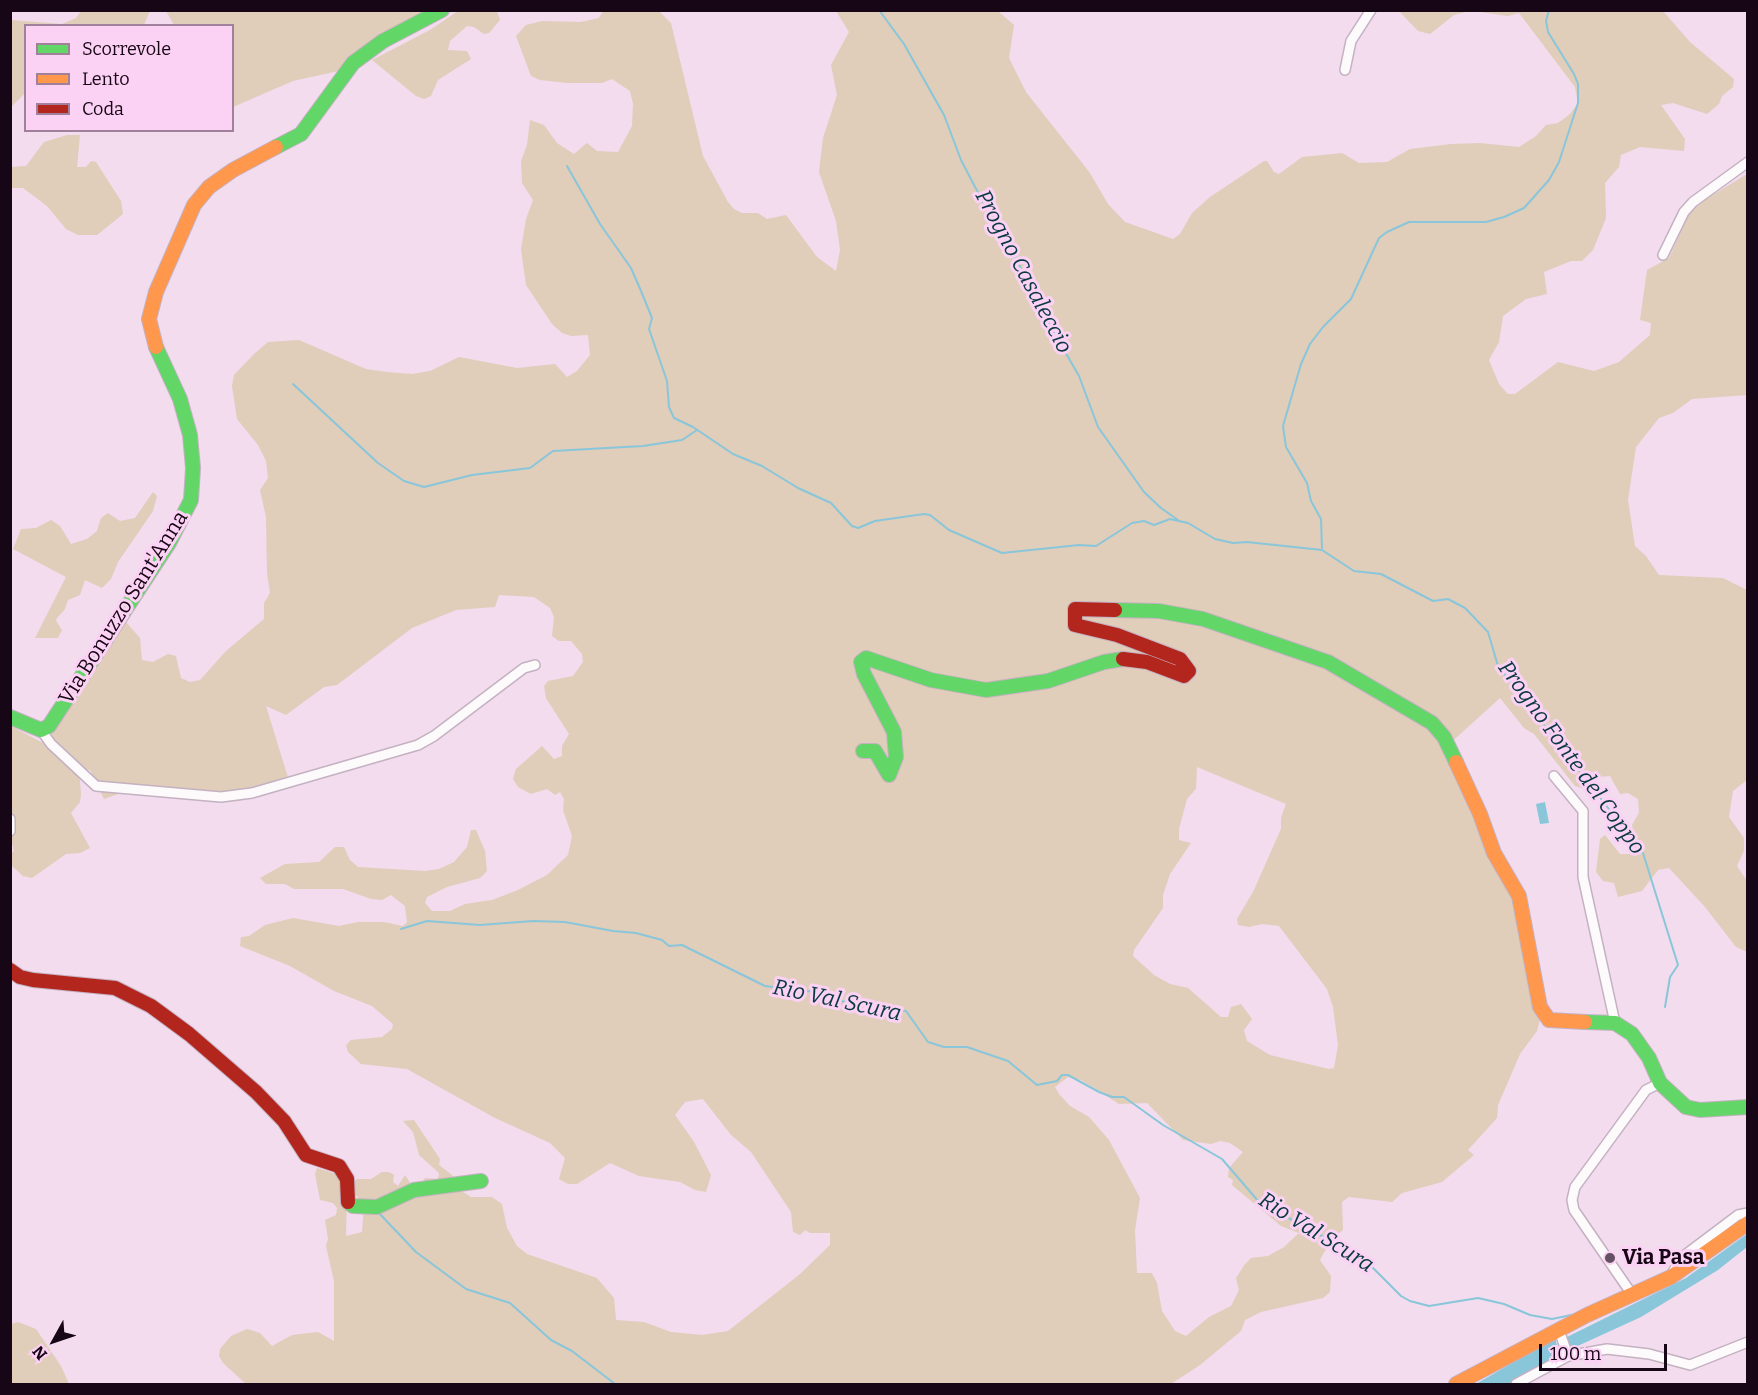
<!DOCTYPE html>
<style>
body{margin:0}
#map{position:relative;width:1758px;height:1395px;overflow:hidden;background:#f2dcee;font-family:Bitter,serif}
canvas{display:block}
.frame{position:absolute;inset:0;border:12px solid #170615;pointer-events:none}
.legend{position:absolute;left:24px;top:24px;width:210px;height:108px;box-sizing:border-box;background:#fcd2f4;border:2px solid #a0809b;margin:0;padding:8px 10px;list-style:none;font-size:18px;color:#170615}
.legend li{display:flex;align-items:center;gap:12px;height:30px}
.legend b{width:30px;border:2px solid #a0809b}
.north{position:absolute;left:24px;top:1311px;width:60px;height:60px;-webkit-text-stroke:4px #fcd2f4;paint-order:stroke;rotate:230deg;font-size:16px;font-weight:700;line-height:24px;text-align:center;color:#170615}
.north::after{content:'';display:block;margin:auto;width:21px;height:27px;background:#170615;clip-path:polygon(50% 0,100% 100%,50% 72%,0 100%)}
.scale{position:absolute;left:1539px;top:1344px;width:128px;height:27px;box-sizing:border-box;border:3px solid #170615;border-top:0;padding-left:8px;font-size:18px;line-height:21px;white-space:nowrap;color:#170615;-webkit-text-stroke:4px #fcd2f4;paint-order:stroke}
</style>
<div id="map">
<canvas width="1758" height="1395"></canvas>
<div class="frame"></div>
<ul class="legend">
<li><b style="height:8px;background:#63d668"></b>Scorrevole</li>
<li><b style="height:8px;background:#ff974d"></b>Lento</li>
<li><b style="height:8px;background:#b3261e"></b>Coda</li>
</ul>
<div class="north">N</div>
<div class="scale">100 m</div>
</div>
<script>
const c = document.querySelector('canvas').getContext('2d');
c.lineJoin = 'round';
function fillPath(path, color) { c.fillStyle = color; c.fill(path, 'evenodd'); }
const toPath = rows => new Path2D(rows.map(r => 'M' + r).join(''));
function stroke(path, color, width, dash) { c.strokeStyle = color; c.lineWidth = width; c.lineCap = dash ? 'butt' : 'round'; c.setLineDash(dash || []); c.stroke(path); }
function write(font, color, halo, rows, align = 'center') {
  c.font = font + ' Bitter,serif'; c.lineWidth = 6; c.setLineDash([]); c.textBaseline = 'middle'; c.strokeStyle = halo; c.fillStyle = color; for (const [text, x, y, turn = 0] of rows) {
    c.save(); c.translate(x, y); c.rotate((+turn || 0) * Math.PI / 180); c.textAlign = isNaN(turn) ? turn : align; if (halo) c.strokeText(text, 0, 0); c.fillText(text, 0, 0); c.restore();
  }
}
const green = toPath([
 [81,11,150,11,144,25,26,26,25,93,11,107,11,20,62,24,76,18],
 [166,11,435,11,343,70,293,81,233,107,232,26,174,25],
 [458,11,497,11,500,20,489,33,484,34,474,27,467,26,450,41,448,50,467,51,471,59,438,80,431,96,424,99,416,96,372,60,430,30],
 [603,11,659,11,671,23,703,156,728,202,734,209,742,213,758,213,767,219,786,215,817,257,836,271,840,250,836,221,819,172,823,138,837,95,831,65,849,32,836,11,998,11,1014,25,1009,58,1026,92,1090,173,1108,204,1125,222,1173,239,1180,234,1192,213,1210,197,1264,161,1267,161,1274,172,1279,174,1302,157,1342,153,1359,163,1387,162,1410,149,1451,144,1480,143,1519,147,1536,136,1546,125,1558,123,1570,114,1578,103,1575,87,1519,13,1508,16,1474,11,1663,11,1690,42,1734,79,1733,87,1722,96,1719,104,1707,114,1673,103,1661,105,1685,139,1684,151,1640,147,1621,155,1619,167,1605,183,1606,218,1593,250,1582,261,1571,261,1544,272,1547,294,1526,299,1503,316,1499,342,1489,360,1499,384,1508,394,1515,394,1558,362,1594,371,1619,362,1650,335,1651,323,1640,320,1647,270,1669,258,1689,214,1703,201,1747,174,1747,395,1692,399,1673,413,1659,418,1636,447,1628,500,1635,546,1646,556,1659,575,1723,578,1747,590,1747,780,1733,791,1729,817,1744,838,1744,851,1737,866,1747,881,1747,952,1736,947,1705,907,1669,868,1658,870,1642,891,1618,897,1614,883,1603,881,1596,872,1600,839,1605,835,1620,854,1630,854,1635,840,1632,825,1639,813,1638,799,1628,793,1620,794,1610,776,1599,777,1591,791,1575,786,1534,734,1524,728,1500,698,1447,746,1515,893,1514,910,1528,957,1540,1019,1537,1031,1520,1054,1498,1105,1497,1118,1468,1150,1474,1155,1442,1182,1402,1193,1392,1202,1349,1197,1342,1202,1343,1230,1331,1240,1320,1260,1331,1276,1330,1292,1323,1298,1261,1312,1245,1320,1241,1331,1200,1365,1171,1384,246,1384,223,1363,219,1356,220,1349,231,1336,247,1329,260,1333,272,1346,292,1335,318,1332,334,1341,334,1281,326,1246,328,1239,325,1220,336,1215,337,1208,333,1203,320,1200,315,1174,317,1168,336,1174,347,1191,346,1236,362,1232,364,1205,352,1190,352,1183,357,1179,371,1179,382,1172,389,1172,394,1175,393,1182,398,1186,405,1175,412,1186,418,1189,425,1178,438,1179,439,1173,419,1155,413,1132,403,1121,414,1120,440,1159,439,1165,452,1175,463,1192,471,1197,492,1197,502,1204,507,1228,517,1246,527,1254,597,1278,614,1298,616,1320,644,1322,671,1332,702,1335,728,1331,800,1274,830,1245,830,1233,810,1233,805,1230,800,1235,793,1232,791,1212,751,1152,731,1135,703,1099,685,1102,675,1115,694,1142,711,1175,706,1192,695,1190,680,1182,639,1176,610,1163,577,1184,568,1184,559,1179,565,1158,550,1143,495,1118,407,1069,361,1064,348,1052,346,1045,351,1040,382,1037,392,1029,393,1024,372,1006,334,991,290,966,240,946,241,937,249,936,265,925,293,918,339,926,358,922,384,922,403,926,407,922,405,906,391,895,382,900,371,899,343,889,294,889,285,884,266,884,260,878,285,864,319,862,335,847,344,847,350,860,358,867,425,871,439,869,454,862,467,847,471,830,476,830,485,851,487,871,480,878,447,887,427,897,425,903,432,911,450,911,465,904,492,900,518,890,547,875,568,855,572,836,563,810,564,799,560,792,555,795,547,789,531,794,518,787,513,779,516,769,542,746,554,759,562,756,562,746,569,734,546,698,544,686,548,681,573,676,583,662,582,654,571,641,559,641,552,636,554,617,550,608,534,597,499,595,495,607,456,610,412,628,337,685,324,687,286,715,266,706,290,784,238,801,211,802,133,789,104,799,90,770,75,770,80,780,81,795,80,802,71,813,90,848,80,853,66,854,32,878,23,876,11,865,11,854,14,851,10,835,11,726,41,742,48,740,126,622,140,638,142,660,153,662,168,654,176,656,181,678,190,682,200,680,226,651,264,619,264,603,270,593,267,573,266,517,260,490,268,478,266,461,258,445,237,419,232,386,234,375,254,354,268,342,299,340,366,369,387,372,412,374,430,371,459,357,517,368,555,364,567,377,577,371,590,355,588,335,571,336,562,333,552,324,526,285,521,249,526,219,533,200,522,183,521,161,527,145,530,120,544,125,557,143,574,154,587,143,597,151,618,152,632,126,633,104,630,91,612,79,602,83,567,83,540,80,531,76,516,36,526,25,542,21,581,22,599,18],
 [1197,767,1286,804,1281,818,1281,829,1253,892,1237,919,1238,925,1249,927,1262,924,1279,926,1327,989,1333,1007,1338,1045,1334,1068,1329,1069,1270,1055,1247,1041,1244,1030,1252,1019,1241,1004,1231,1007,1228,1017,1221,1017,1188,988,1170,984,1154,975,1133,956,1134,950,1163,908,1163,895,1170,874,1191,843,1179,840,1179,829,1187,799,1196,789],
 [1068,1077,1081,1080,1119,1104,1147,1103,1183,1140,1211,1144,1220,1141,1230,1143,1243,1152,1229,1168,1228,1177,1233,1180,1232,1185,1281,1226,1299,1233,1284,1247,1268,1256,1251,1258,1245,1264,1236,1278,1239,1290,1231,1306,1209,1317,1186,1336,1175,1331,1162,1311,1157,1283,1152,1273,1137,1273,1135,1230,1140,1198,1109,1140,1089,1117,1070,1106,1059,1094,1055,1087],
 [1399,11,1469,11,1454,15,1430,34,1418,31],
 [67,135,80,135,77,167,86,167,91,161,96,162,121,201,123,214,97,235,78,235,66,229,47,206,23,188,11,188,11,167,26,166,44,142],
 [153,492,157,496,153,511,118,562,111,579,102,588,85,580,80,595,68,600,65,609,57,618,56,621,62,630,58,638,35,638,66,577,13,549,21,529,36,528,51,520,60,526,71,544,87,539,97,531,101,518,108,513,120,521,135,518],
 [18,1322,36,1329,61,1366,69,1384,11,1384,11,1324]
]);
const water = toPath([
 [1545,802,1549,823,1540,824,1536,804],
 [1747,1234,1747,1247,1718,1270,1641,1317,1571,1349,1567,1337,1686,1278],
 [1555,1338,1560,1357,1514,1384,1476,1384]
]);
const stream = toPath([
 [879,10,904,44,944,115,961,160,985,206,1007,238,1033,296,1079,376,1098,427,1144,492,1161,508,1178,520],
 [567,166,600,224,631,268,641,291,652,318,649,329,667,381,669,407,674,418,693,427,733,454,762,466,798,488,831,503,852,526,858,528,875,521,924,514,930,515,949,530,1002,553,1079,545,1096,546,1132,523,1144,521,1154,525,1170,519,1188,523,1215,539,1233,543,1247,542,1322,550,1354,571,1381,574,1433,601,1448,599,1465,608,1488,632,1498,666,1643,853,1678,965,1670,977,1665,1007],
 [293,384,378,463,404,481,424,487,472,475,530,468,553,451,643,446,682,440,697,430],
 [1322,548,1321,519,1311,501,1307,483,1286,447,1283,426,1301,364,1310,344,1323,327,1351,299,1379,238,1387,232,1409,222,1486,222,1504,217,1524,208,1549,180,1559,162,1578,103,1578,84,1574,74,1548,32,1546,21,1549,10],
 [401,929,427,921,480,925,533,921,565,922,613,931,636,933,662,940,669,946,682,945,765,986,823,993,849,1004,906,1011,928,1042,944,1047,967,1047,1008,1061,1037,1085,1057,1081,1062,1075,1068,1075,1099,1092,1112,1097,1124,1097,1163,1125,1222,1159,1259,1202,1364,1259,1401,1296,1410,1301,1429,1306,1478,1298,1504,1304,1530,1315,1552,1319,1576,1314],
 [377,1211,416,1252,466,1289,510,1303,551,1340,572,1351,615,1384]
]);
const street = toPath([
 [1345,70,1351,41,1371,10],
 [1663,255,1684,212,1693,202,1748,162],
 [41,730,51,744,96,786,221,797,252,793,418,745,434,736,524,668,535,665],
 [1554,776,1583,811,1583,877,1615,1023],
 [10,819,10,831],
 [1672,1274,1681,1258,1738,1215,1748,1213],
 [1631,1293,1574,1210,1572,1200,1575,1187,1646,1090,1660,1083],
 [1559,1330,1568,1356],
 [1516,1384,1568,1356,1607,1349,1649,1354,1690,1365,1748,1342]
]);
const fast = toPath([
 [276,147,301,134,353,63,383,41,442,10],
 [1115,610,1159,611,1203,619,1328,662,1432,723,1444,737,1456,762],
 [10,717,41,730,49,726,169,543,191,500,193,468,190,435,180,399,156,347],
 [863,751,875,751,889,775,896,757,894,732,864,674,861,662,866,658,931,680,986,690,1048,681,1104,662,1123,659],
 [1585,1022,1615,1023,1632,1034,1649,1058,1660,1083,1686,1107,1700,1110,1748,1107],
 [348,1202,353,1206,377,1207,414,1190,481,1181]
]);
const slow = toPath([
 [156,347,149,319,156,292,194,205,209,187,233,170,276,147],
 [1456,762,1480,814,1494,853,1519,896,1540,1007,1549,1020,1585,1022],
 [1456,1384,1587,1315,1671,1277,1748,1223]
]);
const jam = toPath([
 [1115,610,1075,609,1075,625,1117,635,1180,659,1189,671,1184,676,1147,662,1123,659],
 [10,970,20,977,33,980,115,988,151,1006,189,1034,256,1092,284,1121,306,1155,339,1166,347,1179,348,1202]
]);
const markers = [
 [1610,1258,6,"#645161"]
];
const streetNames = [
 ["Via Bonuzzo Sant'Anna",124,608,-58]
];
const poiNames = [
 ["Via Pasa",1622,1258]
];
const waterNames = [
 ["Progno Casaleccio",1023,272,62],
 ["Progno Fonte del Coppo",1571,758,54],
 ["Rio Val Scura",837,1001,12],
 ["Rio Val Scura",1316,1233,32]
];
fillPath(green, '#e0cdba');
fillPath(water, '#89c6da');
stroke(stream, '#89c6da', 2);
stroke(street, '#c4b1c1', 12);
stroke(fast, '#c4b1c1', 16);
stroke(slow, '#c4b1c1', 16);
stroke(jam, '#c4b1c1', 16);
stroke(street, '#fdfafc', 9);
stroke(fast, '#63d668', 14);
stroke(slow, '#ff974d', 14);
stroke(jam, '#b3261e', 14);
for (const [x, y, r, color] of markers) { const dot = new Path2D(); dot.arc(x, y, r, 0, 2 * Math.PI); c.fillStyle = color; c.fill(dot); stroke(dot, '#fcd2f4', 2); }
write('21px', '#170615', '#fcd2f4', streetNames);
write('bold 21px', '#170615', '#fcd2f4', poiNames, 'left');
write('italic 22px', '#0a3941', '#fcd2f4', waterNames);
</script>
